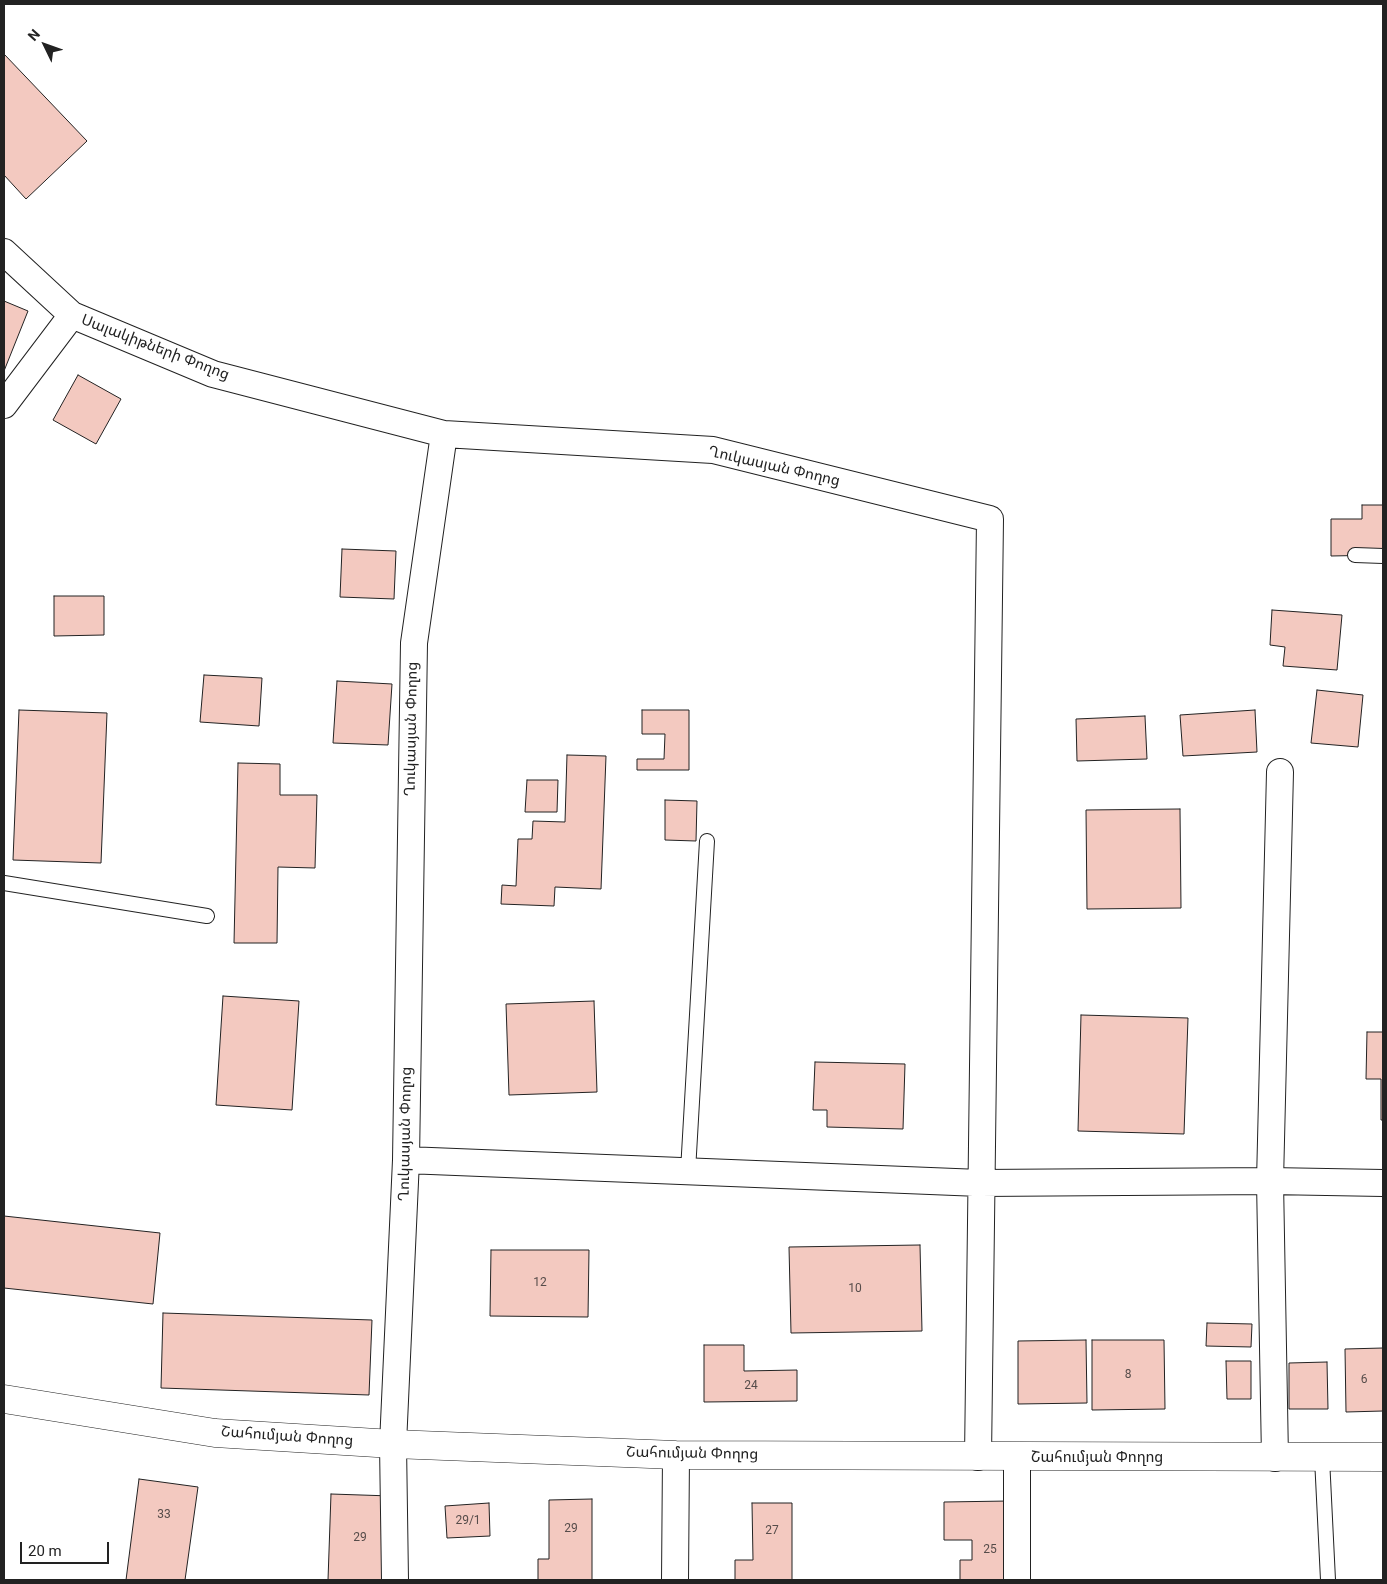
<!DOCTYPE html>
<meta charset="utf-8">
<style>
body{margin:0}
#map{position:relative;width:1387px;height:1584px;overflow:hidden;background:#fff;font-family:Roboto,sans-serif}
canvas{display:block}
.frame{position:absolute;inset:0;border:5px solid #222;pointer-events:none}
.north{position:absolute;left:20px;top:20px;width:50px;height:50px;-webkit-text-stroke:4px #fff;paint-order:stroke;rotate:312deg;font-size:14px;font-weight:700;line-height:20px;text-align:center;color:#222}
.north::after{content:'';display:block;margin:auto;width:18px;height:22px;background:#222;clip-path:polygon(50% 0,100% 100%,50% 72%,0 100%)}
.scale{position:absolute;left:20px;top:1542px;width:89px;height:22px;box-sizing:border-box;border:2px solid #222;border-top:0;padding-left:6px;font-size:15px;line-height:18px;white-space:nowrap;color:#222;-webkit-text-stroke:4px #fff;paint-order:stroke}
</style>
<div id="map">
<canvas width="1387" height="1584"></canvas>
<div class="frame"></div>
<div class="north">N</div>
<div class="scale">20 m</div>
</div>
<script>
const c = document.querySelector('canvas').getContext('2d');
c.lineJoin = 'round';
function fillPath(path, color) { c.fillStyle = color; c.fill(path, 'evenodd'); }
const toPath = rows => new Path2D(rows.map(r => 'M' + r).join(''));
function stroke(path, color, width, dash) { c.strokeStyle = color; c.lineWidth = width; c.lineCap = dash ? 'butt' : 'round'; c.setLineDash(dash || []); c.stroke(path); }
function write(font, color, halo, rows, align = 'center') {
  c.font = font + ' Roboto,"Noto Sans Armenian",sans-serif'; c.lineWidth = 4; c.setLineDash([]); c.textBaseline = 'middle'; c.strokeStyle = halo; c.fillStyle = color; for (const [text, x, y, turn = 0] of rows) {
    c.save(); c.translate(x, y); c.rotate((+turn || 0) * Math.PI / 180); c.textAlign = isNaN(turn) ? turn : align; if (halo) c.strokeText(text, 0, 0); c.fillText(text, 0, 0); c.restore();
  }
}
const building = toPath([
 [4,54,87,141,26,199,4,175,4,54],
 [4,301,28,311,4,371,4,301],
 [78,375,121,399,96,444,53,420,78,375],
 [1362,505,1383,505,1383,555,1331,556,1331,519,1362,519,1362,505],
 [342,549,396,551,394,599,340,597,342,549],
 [54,596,104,596,104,635,54,636,54,596],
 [1272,610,1342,615,1337,670,1283,666,1285,647,1270,645,1272,610],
 [204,675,262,678,259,726,200,722,204,675],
 [337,681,392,684,388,745,333,743,337,681],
 [1317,690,1363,695,1358,747,1311,743,1317,690],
 [19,710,107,713,101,863,13,860,19,710],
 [642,710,689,710,689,770,637,770,637,759,664,759,665,734,642,734,642,710],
 [1255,710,1257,752,1183,756,1180,715,1255,710],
 [1145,716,1147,759,1077,761,1076,719,1145,716],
 [567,755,606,756,601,889,555,887,554,906,501,904,502,885,516,886,518,839,532,839,533,821,565,822,567,755],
 [238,763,280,764,280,795,317,795,315,868,278,867,277,943,234,943,238,763],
 [527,780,558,780,557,812,525,812,527,780],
 [665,800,697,801,696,841,665,840,665,800],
 [1180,809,1181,908,1087,909,1086,810,1180,809],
 [223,996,299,1001,292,1110,216,1105,223,996],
 [594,1001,597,1092,509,1095,506,1004,594,1001],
 [1081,1015,1188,1018,1184,1134,1078,1131,1081,1015],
 [1367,1032,1383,1032,1383,1120,1381,1120,1381,1079,1366,1079,1367,1032],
 [815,1062,905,1064,903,1129,827,1127,827,1110,813,1110,815,1062],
 [4,1216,160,1233,153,1304,4,1288,4,1216],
 [920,1245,922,1331,791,1333,789,1247,920,1245],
 [491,1250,589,1250,588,1317,490,1316,491,1250],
 [163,1313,372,1320,369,1395,161,1388,163,1313],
 [1207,1323,1252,1324,1251,1347,1206,1346,1207,1323],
 [1086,1340,1087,1403,1018,1404,1018,1341,1086,1340],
 [1092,1340,1164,1340,1165,1409,1092,1410,1092,1340],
 [704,1345,744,1345,744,1371,797,1370,797,1401,704,1402,704,1345],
 [1383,1348,1383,1411,1346,1412,1345,1349,1383,1348],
 [1226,1361,1251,1361,1251,1399,1227,1399,1226,1361],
 [1327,1362,1328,1409,1289,1409,1289,1363,1327,1362],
 [139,1479,198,1487,185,1580,126,1580,139,1479],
 [331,1494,391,1496,388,1580,328,1580,331,1494],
 [592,1499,592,1580,538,1580,538,1559,549,1559,549,1500,592,1499],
 [1009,1501,1009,1580,960,1580,960,1560,972,1560,972,1540,944,1540,944,1502,1009,1501],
 [489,1503,490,1536,447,1538,445,1506,489,1503],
 [752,1503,792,1503,792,1580,735,1580,735,1560,753,1560,752,1503]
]);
const service = toPath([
 [1355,555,1383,556],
 [4,883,207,916],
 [688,1171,707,841],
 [1322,1458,1328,1580]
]);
const minor = toPath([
 [4,252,72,315,213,374,444,434],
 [4,405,72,315],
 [406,1160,980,1183,1270,1181,1383,1183],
 [1017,1457,1017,1580],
 [1275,1458,1270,1181,1280,772],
 [395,1580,393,1444,406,1160,414,643,444,434,713,450,990,519,978,1457],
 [675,1580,676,1455]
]);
const tertiary = toPath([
 [4,1399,215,1433,393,1444,676,1455,1383,1457]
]);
const numberNames = [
 ["12",540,1283],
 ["10",855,1289],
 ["8",1128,1375],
 ["6",1364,1380],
 ["24",751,1386],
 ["33",164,1515],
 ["29/1",468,1521],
 ["29",571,1529],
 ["27",772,1531],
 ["29",360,1538],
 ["25",990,1550]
];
const streetNames = [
 ["Սալակիթների Փողոց",155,348,21],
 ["Ղուկասյան Փողոց",774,467,13],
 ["Ղուկասյան Փողոց",412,729,-89],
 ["Ղուկասյան Փողոց",406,1134,-89],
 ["Շահումյան Փողոց",287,1437,4],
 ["Շահումյան Փողոց",692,1454,1],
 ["Շահումյան Փողոց",1097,1458]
];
fillPath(building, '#f3c9c0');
stroke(building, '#222', 1);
stroke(service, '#222', 16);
stroke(minor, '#222', 28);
stroke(tertiary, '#222', 29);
stroke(service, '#fff', 14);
stroke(minor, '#fff', 26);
stroke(tertiary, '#fff', 28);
write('12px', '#564c4a', null, numberNames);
write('15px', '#222', '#fff', streetNames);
</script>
